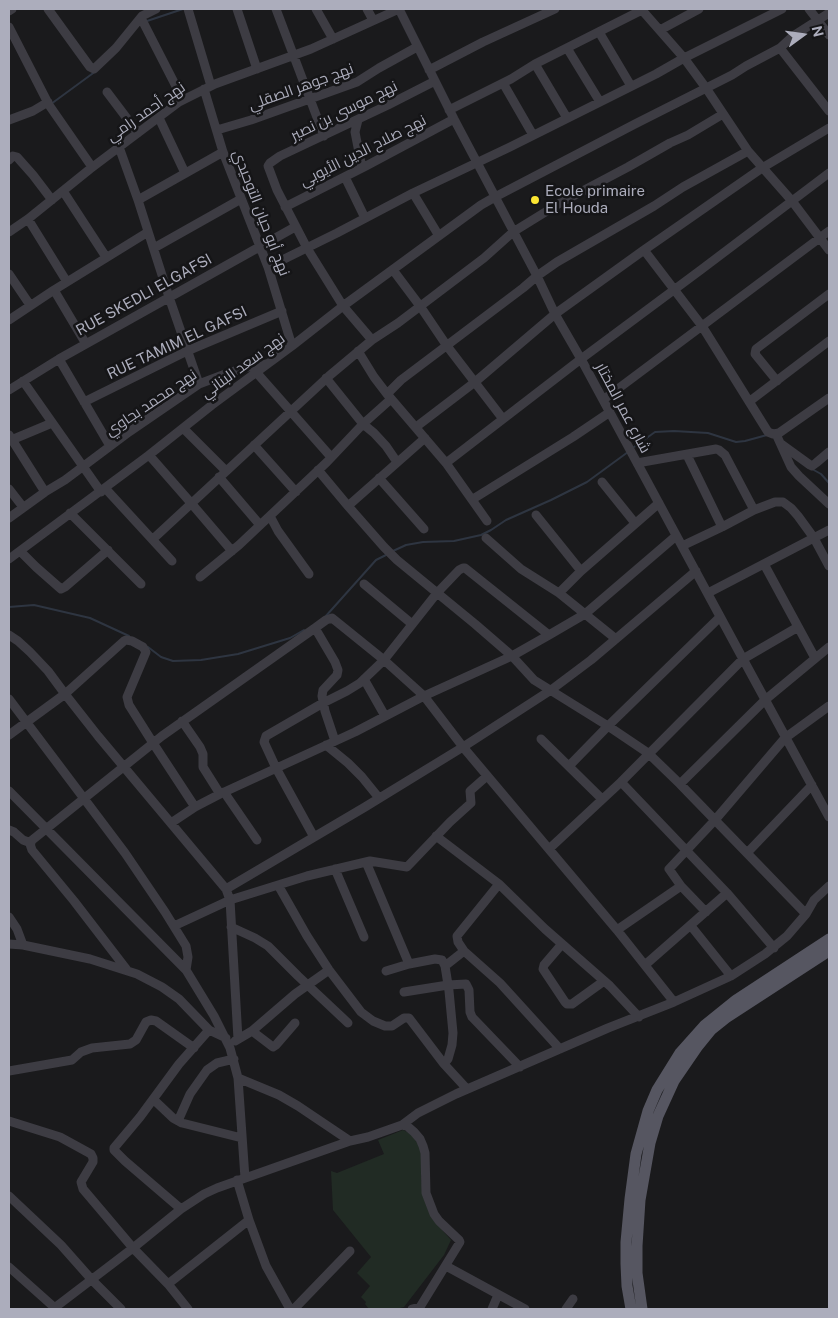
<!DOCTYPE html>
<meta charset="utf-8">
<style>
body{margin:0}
#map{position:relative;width:838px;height:1318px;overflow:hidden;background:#1a1a1c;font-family:"Public Sans",sans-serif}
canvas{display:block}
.frame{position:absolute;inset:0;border:10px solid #acadbc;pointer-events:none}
.north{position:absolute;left:778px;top:10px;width:50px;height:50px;-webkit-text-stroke:4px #151517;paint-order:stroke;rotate:76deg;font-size:14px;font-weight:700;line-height:20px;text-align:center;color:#acadbc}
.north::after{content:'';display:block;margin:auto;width:18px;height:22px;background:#acadbc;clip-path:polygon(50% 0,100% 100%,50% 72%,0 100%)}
</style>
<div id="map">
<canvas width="838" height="1318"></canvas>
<div class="frame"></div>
<div class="north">N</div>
</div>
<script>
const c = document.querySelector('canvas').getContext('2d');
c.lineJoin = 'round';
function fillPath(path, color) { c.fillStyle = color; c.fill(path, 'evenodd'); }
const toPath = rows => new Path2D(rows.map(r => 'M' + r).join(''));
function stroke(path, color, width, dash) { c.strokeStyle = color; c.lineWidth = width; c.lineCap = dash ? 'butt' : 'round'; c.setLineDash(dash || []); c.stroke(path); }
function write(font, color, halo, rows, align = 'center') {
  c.font = font + ' "Public Sans",Cairo,sans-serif'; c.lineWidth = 5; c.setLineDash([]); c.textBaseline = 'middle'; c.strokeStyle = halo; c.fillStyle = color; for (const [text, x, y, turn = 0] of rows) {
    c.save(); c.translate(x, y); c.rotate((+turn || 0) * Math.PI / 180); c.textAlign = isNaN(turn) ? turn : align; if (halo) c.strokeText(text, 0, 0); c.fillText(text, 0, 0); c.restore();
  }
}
const green = toPath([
 [403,1130,411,1134,420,1147,423,1161,421,1174,423,1195,435,1222,451,1240,444,1255,404,1307,396,1309,369,1309,365,1304,366,1302,361,1297,370,1286,357,1273,371,1257,333,1210,331,1171,337,1173,384,1154,378,1140]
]);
const stream = toPath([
 [147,21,183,9],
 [51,104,96,71],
 [634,447,655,432,674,431,708,433,736,442,745,441,767,435],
 [812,469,821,474,829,483],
 [393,551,406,545,423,542,454,541,481,535,491,530,506,520,551,500,587,482,628,452],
 [9,607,34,605,90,618,129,636],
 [325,617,376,560,386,555],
 [148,647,161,657,173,661,201,660,238,654,290,638,304,630]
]);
const minor = toPath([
 [48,9,90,67,94,69,116,48,142,16,156,9],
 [188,9,211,86],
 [237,9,257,69],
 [276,9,324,136],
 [316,9,333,39],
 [367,9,373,20],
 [399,9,454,119,537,276,555,314,581,359,743,659,829,817],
 [641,9,684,58,706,88,748,151],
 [809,9,829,35],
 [9,11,12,9],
 [141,18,183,100],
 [9,27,49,105,92,167],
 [660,30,699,9],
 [599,32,631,86],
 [567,48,600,102],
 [780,48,829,111],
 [535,64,567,118],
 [429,70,483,42,555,9],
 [503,83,533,135],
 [204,89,223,152,268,267,292,346],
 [107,92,138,133],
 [449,110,511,79,535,64,642,10],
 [159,118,185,173],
 [9,120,33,111,48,102],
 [358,120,355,132,362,168],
 [217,130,251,120,357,82,379,68,417,47],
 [119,147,138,200,169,297,199,384],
 [9,160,13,156,17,157,33,175,52,200],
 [345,177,365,218],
 [63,191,106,257],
 [413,193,439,236],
 [138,200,223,152],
 [285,207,366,166,454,119],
 [28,219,67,282],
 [9,232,28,219,90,169,179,102,215,84,311,49,399,9],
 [154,248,241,199],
 [644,250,702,326,768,432,773,434,779,433,829,398],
 [268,267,337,233,413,193,510,147,656,74,684,58,782,9],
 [393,270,420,306,447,346,503,419],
 [9,274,30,305],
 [54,290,86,344],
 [9,320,54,290,148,232],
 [372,340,343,306,307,248,277,190,268,166,270,163,280,156,388,105,435,81],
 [358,351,374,377,387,394,446,463,487,521],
 [59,359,110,446],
 [256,372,331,457],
 [326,378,363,424,374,433,386,446,397,462],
 [23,381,101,492],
 [777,381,755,354,756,349,829,294],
 [9,390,59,359,295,227],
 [387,394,401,380,523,288,537,276,557,262,654,206,683,187,748,151,792,201,829,250],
 [603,400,829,231],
 [750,401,829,341],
 [84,402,187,351,282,311],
 [416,427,475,382,555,314,644,250,762,168,829,128],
 [183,428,226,471],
 [776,434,791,467,799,476,829,504],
 [9,435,45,492],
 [9,441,52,423],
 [781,444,810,465,812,466,816,463,829,452],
 [254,445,296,492],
 [149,455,191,503,232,551],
 [687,455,722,527],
 [446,463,581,359,702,269,829,173],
 [637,463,716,449,719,450,725,455,754,510],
 [318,470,348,506,384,547,397,560,475,624,512,656,534,680,608,726,648,753,680,784,806,914],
 [219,477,260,525],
 [379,478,424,529],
 [602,482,635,523],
 [105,488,172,561],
 [9,489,23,507],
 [473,499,573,437,610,412],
 [348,506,425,438],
 [70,513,141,584],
 [536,515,581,571],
 [270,516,278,531,309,574],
 [9,518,45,492,65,480,129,432,199,384,228,373,248,367,266,364],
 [486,538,521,569,559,593,616,639],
 [153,539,329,376,372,340,398,323,484,258,513,232,560,203,628,167,670,143,688,135,723,114],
 [682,546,722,527,754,510,775,502,783,502,791,508,798,516,814,538,829,566],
 [20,551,36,567,61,589,65,587,108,550],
 [9,559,149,455,212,405,292,346,343,306,481,205,495,197,635,124,732,75,746,66,780,48,793,36,829,13],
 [764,564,815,658],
 [200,577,239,545,327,462,363,424,391,399],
 [364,584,412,624],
 [559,593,581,571,659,503],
 [708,593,829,530],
 [315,628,335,662,338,670,337,675,323,690,322,696,325,711,335,741],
 [9,635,18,641,30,652,48,671,65,694,98,736,226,889,230,900,238,1039],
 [364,679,385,716],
 [9,699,125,853,165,912,186,946,188,957,186,970],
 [182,721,200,747,203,754,203,767,220,794],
 [9,735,65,694,124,641,126,640,132,641,143,647,146,652,127,697,129,705,153,743,195,807],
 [541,739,602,799],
 [326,745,348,763,362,777,379,798],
 [569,766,608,726,720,617],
 [621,782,727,893,774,948],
 [680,784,765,700,829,647],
 [9,791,186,970,214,1016,230,1048,238,1078,245,1178],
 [224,792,257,840],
 [171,823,195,807,220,794,355,732,424,696,512,656,549,635,585,614,676,536],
 [9,830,14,832,23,840,31,843],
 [436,836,499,884,545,929,610,986,639,1017],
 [314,837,276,768,264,742,266,736,323,703,347,691,360,683,384,660,437,593,459,570,463,568,465,568,549,635],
 [549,849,621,782,743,659,798,627],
 [747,853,812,785],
 [366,862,409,964],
 [335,869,364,937],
 [499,884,457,936,458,942,464,951,500,983,560,1049],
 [278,885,307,936,329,970,361,1012,373,1021,385,1026,392,1026,404,1018,409,1018,444,1064],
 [226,889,365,807,463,747,551,690,591,660,696,571],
 [706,912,681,886,669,869,715,820,785,738,829,706],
 [9,917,17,929,23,945],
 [174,926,230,900,307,876,370,861,407,867,450,822,471,803,470,791,487,776],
 [691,926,731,976],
 [231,927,255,938,268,946,298,976,348,1023],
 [617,930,681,886],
 [9,944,23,945,90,959,137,974,162,987,179,999,209,1030,226,1038],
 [562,944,544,965,543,969,565,1002,567,1004,572,1004,604,981],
 [645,965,727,893],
 [445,966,449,991,453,1033,452,1045,448,1059,444,1064,467,1089],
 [127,970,74,901,32,850,30,844,31,841,162,736,315,628,326,620,332,618,384,660,424,696,463,747,617,930,674,1002],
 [386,971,409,964,435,959,442,960,445,966,464,951],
 [404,992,448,985,466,984,469,990,470,1012,472,1017,520,1067],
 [252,1031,273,1047,276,1045,295,1023],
 [235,1041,252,1031,295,994,329,970],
 [9,1071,72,1060,81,1052,92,1048,130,1044,136,1040,146,1022,151,1020,156,1021,194,1048],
 [238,1078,279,1095,298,1106,350,1141],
 [153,1099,173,1118,182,1123,242,1138],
 [9,1121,60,1137,91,1154,93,1158,93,1162,81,1182,83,1189,133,1248,168,1284,188,1309],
 [178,1121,190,1094,207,1070,217,1063,234,1059],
 [402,1125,407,1126,414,1132,420,1139,423,1146,425,1153,426,1193,434,1214,439,1221,459,1240,460,1242,420,1307,412,1309],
 [237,1180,249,1220,266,1266,290,1309],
 [9,1196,61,1245,92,1280,121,1309],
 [181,1209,125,1161,114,1150,114,1148,140,1117,179,1064,209,1030],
 [446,1266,525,1309],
 [9,1267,55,1308],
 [168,1284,249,1220],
 [53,1309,133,1248,181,1209,204,1194,217,1188,350,1141,368,1137,402,1125,418,1113,456,1094,608,1028,674,1002,731,976,765,954,787,936,806,914,814,900,829,886],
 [294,1309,350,1251],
 [492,1309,498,1295],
 [566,1309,573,1299]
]);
const major = toPath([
 [631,1309,627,1286,626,1264,626,1242,630,1199,636,1154,648,1111,657,1090,680,1053,705,1025,736,1000,829,939],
 [642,1309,637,1273,637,1246,640,1200,650,1143,658,1116,674,1081,698,1046,711,1030,726,1018,829,951]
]);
const markers = [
 [535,200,5,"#fce632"]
];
const streetNames = [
 ["نهج جوهر الصقلي",301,87,-20],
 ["نهج موسى بن نصير",344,111,-26],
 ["نهج أحمد رامي",146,112,-35],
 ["نهج صلاح الدين الأيوبي",363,151,-27],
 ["نهج أبو حيان التوحيدي",261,213,69],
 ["RUE SKEDLI ELGAFSI",144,295,-29],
 ["RUE TAMIM EL GAFSI",177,343,-25],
 ["نهج سعد البناني",243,366,-36],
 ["نهج محمد بجاوي",151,403,-34],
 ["شارع عمر المختار",623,408,62]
];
const poiNames = [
 ["Ecole primaire",545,191],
 ["El Houda",545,208]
];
fillPath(green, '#212b24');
stroke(stream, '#2e3541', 2);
stroke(minor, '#3d3c43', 9);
stroke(major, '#565661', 11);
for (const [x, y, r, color] of markers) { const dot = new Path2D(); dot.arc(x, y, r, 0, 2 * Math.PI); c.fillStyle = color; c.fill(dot); stroke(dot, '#151517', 2); }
write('15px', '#acadbc', '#151517', streetNames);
write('15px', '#acadbc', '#151517', poiNames, 'left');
</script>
